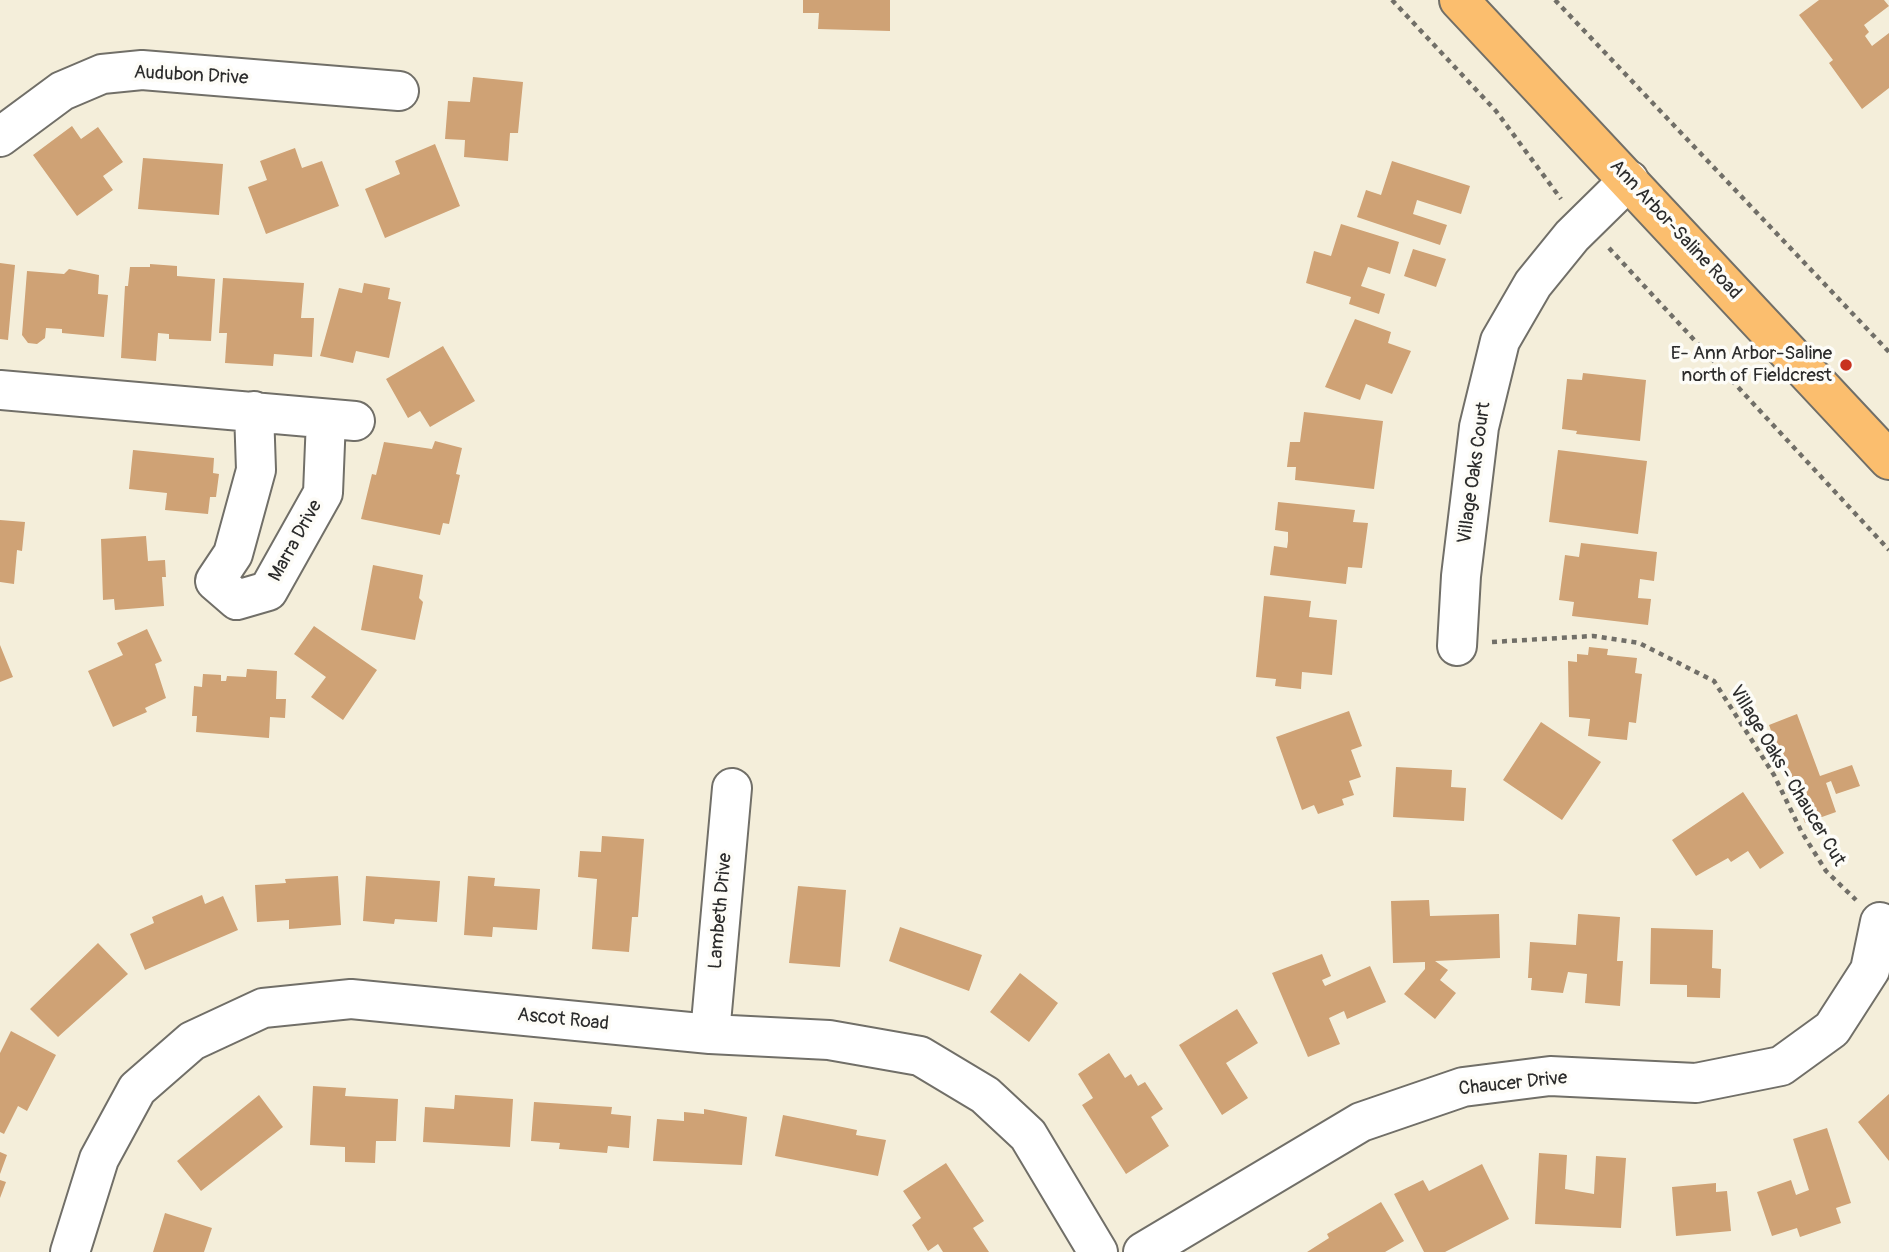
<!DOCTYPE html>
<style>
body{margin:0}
canvas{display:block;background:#f4eeda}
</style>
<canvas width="1889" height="1252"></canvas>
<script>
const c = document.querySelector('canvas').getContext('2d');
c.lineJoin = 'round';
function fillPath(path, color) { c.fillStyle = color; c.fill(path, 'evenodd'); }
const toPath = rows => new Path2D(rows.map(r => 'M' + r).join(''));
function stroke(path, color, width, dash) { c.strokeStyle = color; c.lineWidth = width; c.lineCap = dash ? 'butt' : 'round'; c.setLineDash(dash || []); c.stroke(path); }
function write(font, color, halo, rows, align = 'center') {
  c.font = font + ' Pangolin,sans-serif'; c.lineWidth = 7; c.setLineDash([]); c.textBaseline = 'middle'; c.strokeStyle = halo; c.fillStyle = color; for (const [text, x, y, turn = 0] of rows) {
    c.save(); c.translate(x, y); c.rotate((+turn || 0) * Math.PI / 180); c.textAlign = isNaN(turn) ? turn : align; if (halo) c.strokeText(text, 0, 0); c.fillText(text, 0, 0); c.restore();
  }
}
const building = toPath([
 [803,0,890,0,890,31,818,29,819,13,803,13],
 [1819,0,1884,0,1889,6,1864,25,1869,32,1865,36,1872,46,1889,33,1889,88,1862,109,1829,63,1833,60,1799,15],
 [473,77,523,82,518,133,510,133,508,161,464,157,465,140,445,139,448,101,470,102],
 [72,126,81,139,98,127,123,162,103,176,113,190,77,216,33,155],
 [435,144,460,206,385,238,365,189,400,174,395,161],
 [295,148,302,168,322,161,339,206,266,234,248,187,267,180,260,161],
 [143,158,223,164,219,215,138,209],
 [1392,161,1470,186,1461,214,1417,200,1413,214,1447,225,1440,245,1357,217,1366,190,1381,195],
 [1341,224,1399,242,1390,274,1368,267,1361,286,1385,294,1379,314,1349,304,1351,297,1306,283,1314,251,1331,256],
 [1413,249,1446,259,1436,287,1404,276],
 [0,263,15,265,8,340,0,339],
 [150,264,177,266,177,276,215,279,211,341,169,339,169,334,158,333,156,361,121,358,125,286,128,286,130,267,150,267],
 [69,269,99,275,98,294,108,295,104,337,62,333,62,329,46,328,45,338,37,344,28,343,22,335,27,271,64,274],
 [223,278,304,283,301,318,314,318,312,357,274,354,273,366,225,363,227,333,219,333],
 [364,283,390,288,388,299,401,302,389,358,356,351,353,363,320,356,339,288,362,293],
 [1355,319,1391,332,1388,343,1411,351,1392,394,1366,384,1360,400,1325,387],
 [443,346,475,401,430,427,420,411,408,418,386,379],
 [1583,373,1646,380,1640,441,1576,434,1577,431,1562,429,1567,379,1582,380],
 [1304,412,1383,421,1374,489,1295,480,1296,467,1287,467,1290,442,1300,442],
 [435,441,462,448,456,474,460,475,449,524,443,523,440,535,361,519,372,474,376,475,384,442,432,449],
 [133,450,214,458,213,473,219,474,216,497,210,497,208,514,165,510,167,493,129,489],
 [1558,450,1647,461,1638,534,1549,522],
 [1278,502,1355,510,1353,522,1368,523,1362,568,1348,567,1346,584,1270,575,1274,546,1287,548,1288,541,1288,532,1275,530],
 [0,520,25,522,22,551,17,550,14,584,0,582],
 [146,536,148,561,165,560,166,577,162,577,164,606,115,610,114,599,103,600,101,539],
 [1581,543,1657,552,1654,581,1640,579,1639,588,1638,598,1651,599,1648,625,1572,616,1574,602,1559,600,1565,555,1579,557],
 [373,565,423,575,419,598,423,602,415,640,361,630],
 [1264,596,1311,601,1309,617,1337,620,1332,675,1302,672,1301,689,1275,686,1276,679,1256,677],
 [314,626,377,670,343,720,311,697,326,677,294,654],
 [147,629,162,661,155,664,166,698,145,708,147,712,113,727,88,671,123,655,117,643],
 [0,645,13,677,0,682],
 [1589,647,1608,649,1607,655,1637,658,1635,673,1642,674,1636,723,1629,722,1627,740,1588,736,1590,719,1569,717,1568,661,1577,662,1577,654,1588,655],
 [247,669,277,671,276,699,286,699,285,718,270,717,269,738,196,732,197,716,192,716,194,686,202,687,203,674,221,675,221,681,226,681,227,676,246,677],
 [1349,711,1362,746,1351,750,1361,777,1349,781,1354,795,1342,799,1344,805,1318,814,1314,805,1302,810,1276,737],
 [1797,714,1820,776,1852,765,1860,786,1836,794,1831,781,1826,783,1836,812,1805,823,1769,725],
 [1541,722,1601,762,1562,820,1503,780],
 [1396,767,1452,770,1451,787,1466,788,1464,821,1393,817],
 [1743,792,1784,853,1760,869,1748,851,1731,862,1728,858,1696,876,1672,840],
 [602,836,644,839,638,917,632,917,629,952,592,949,597,879,578,877,580,851,601,852],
 [338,876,341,925,289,929,289,920,257,922,255,885,286,883,285,879],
 [366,876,440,881,437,922,395,919,394,924,363,921],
 [468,876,495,878,494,886,540,889,537,930,493,927,492,937,464,935],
 [798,886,846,890,840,967,789,963],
 [202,895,205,904,223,896,238,930,145,970,130,934,154,923,152,917],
 [1429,900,1430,916,1499,914,1500,958,1435,961,1448,970,1440,980,1456,993,1435,1019,1404,994,1425,969,1425,962,1393,963,1391,901],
 [1578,914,1620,917,1617,961,1623,961,1620,1006,1585,1003,1587,974,1568,972,1563,993,1531,990,1532,978,1528,978,1530,942,1576,945],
 [900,927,982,955,969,991,889,961],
 [1651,928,1713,930,1712,968,1721,969,1720,998,1687,997,1687,985,1650,984],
 [98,943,128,974,58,1037,30,1009],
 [1322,954,1331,976,1322,980,1325,986,1370,966,1386,1002,1347,1019,1344,1011,1329,1018,1340,1044,1308,1057,1272,973],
 [1020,973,1058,1003,1029,1042,990,1012],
 [1237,1009,1258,1043,1226,1063,1248,1098,1222,1115,1179,1045],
 [11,1031,56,1055,27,1111,18,1106,4,1134,0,1132,0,1053],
 [1109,1053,1125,1078,1131,1074,1138,1086,1145,1082,1163,1109,1151,1117,1169,1146,1126,1174,1082,1105,1093,1098,1078,1074],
 [313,1086,346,1088,345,1096,398,1099,396,1141,376,1141,375,1163,345,1162,345,1147,310,1145],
 [1889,1094,1889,1161,1858,1122],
 [259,1095,283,1127,201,1191,177,1161],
 [455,1095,513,1099,510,1147,423,1142,425,1107,454,1109],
 [534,1102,612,1107,611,1114,631,1116,629,1148,608,1146,607,1153,559,1149,560,1143,531,1141],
 [704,1109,747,1117,742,1165,653,1161,657,1119,684,1121,684,1112,704,1114],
 [783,1115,857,1130,856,1135,886,1140,878,1176,775,1156],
 [1827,1128,1851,1203,1836,1208,1841,1223,1800,1237,1797,1228,1772,1236,1757,1192,1791,1180,1796,1195,1809,1190,1793,1139],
 [0,1152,7,1155,0,1174],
 [1539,1153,1567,1155,1565,1189,1594,1194,1596,1156,1626,1158,1621,1228,1535,1224],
 [946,1163,984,1221,973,1228,989,1252,943,1252,938,1244,928,1251,912,1225,921,1218,903,1191],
 [1482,1164,1509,1219,1445,1252,1424,1252,1394,1194,1423,1180,1429,1191],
 [0,1180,6,1182,0,1198],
 [1716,1183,1716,1192,1727,1191,1731,1231,1676,1236,1672,1187],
 [1381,1202,1404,1241,1385,1252,1307,1252,1329,1238,1327,1234],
 [165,1213,212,1228,204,1252,153,1252]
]);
const path = toPath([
 [1392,0,1496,111,1561,199],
 [1555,0,1889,352],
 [1609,248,1889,550],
 [1492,642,1593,636,1639,643,1714,681,1774,775,1801,831,1826,871,1856,900]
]);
const minor = toPath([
 [0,137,62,91,102,74,142,70,399,91],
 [0,390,355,421],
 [254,411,256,470,233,554,215,581,237,600,268,591,323,493,326,419],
 [1457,646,1461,576,1479,427,1500,341,1533,284,1572,236,1629,180],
 [710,1034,732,788],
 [70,1252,99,1159,137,1089,192,1041,263,1008,351,999,710,1034,829,1040,920,1056,985,1095,1028,1135,1098,1252],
 [1143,1252,1361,1122,1463,1087,1550,1076,1696,1083,1781,1066,1832,1029,1870,970,1880,922]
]);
const major = toPath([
 [1459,0,1889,460]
]);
const markers = [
 [1846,365,7,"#c8321e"]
];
const streetNames = [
 ["Audubon Drive",191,76,3],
 ["Ann Arbor-Saline Road",1675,230,47],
 ["Village Oaks Court",1475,473,-82],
 ["Marra Drive",296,541,-61],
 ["Village Oaks - Chaucer Cut",1787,776,59],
 ["Lambeth Drive",721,911,-85],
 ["Ascot Road",563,1020,6],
 ["Chaucer Drive",1513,1084,-6]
];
const poiNames = [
 ["E- Ann Arbor-Saline",1832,354],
 ["north of Fieldcrest",1832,376]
];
fillPath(building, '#cfa275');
stroke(minor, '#716f68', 42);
stroke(major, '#716f68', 42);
stroke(path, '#716f68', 4.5, [5, 5]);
stroke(minor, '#fff', 38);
stroke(major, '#fbbe6e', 38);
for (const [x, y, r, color] of markers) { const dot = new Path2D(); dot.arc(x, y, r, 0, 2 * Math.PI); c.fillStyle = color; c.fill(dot); stroke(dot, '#fdfcf7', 2.5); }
write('19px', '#2b2b2b', '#fdfcf7', streetNames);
write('19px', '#2b2b2b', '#fdfcf7', poiNames, 'right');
</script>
